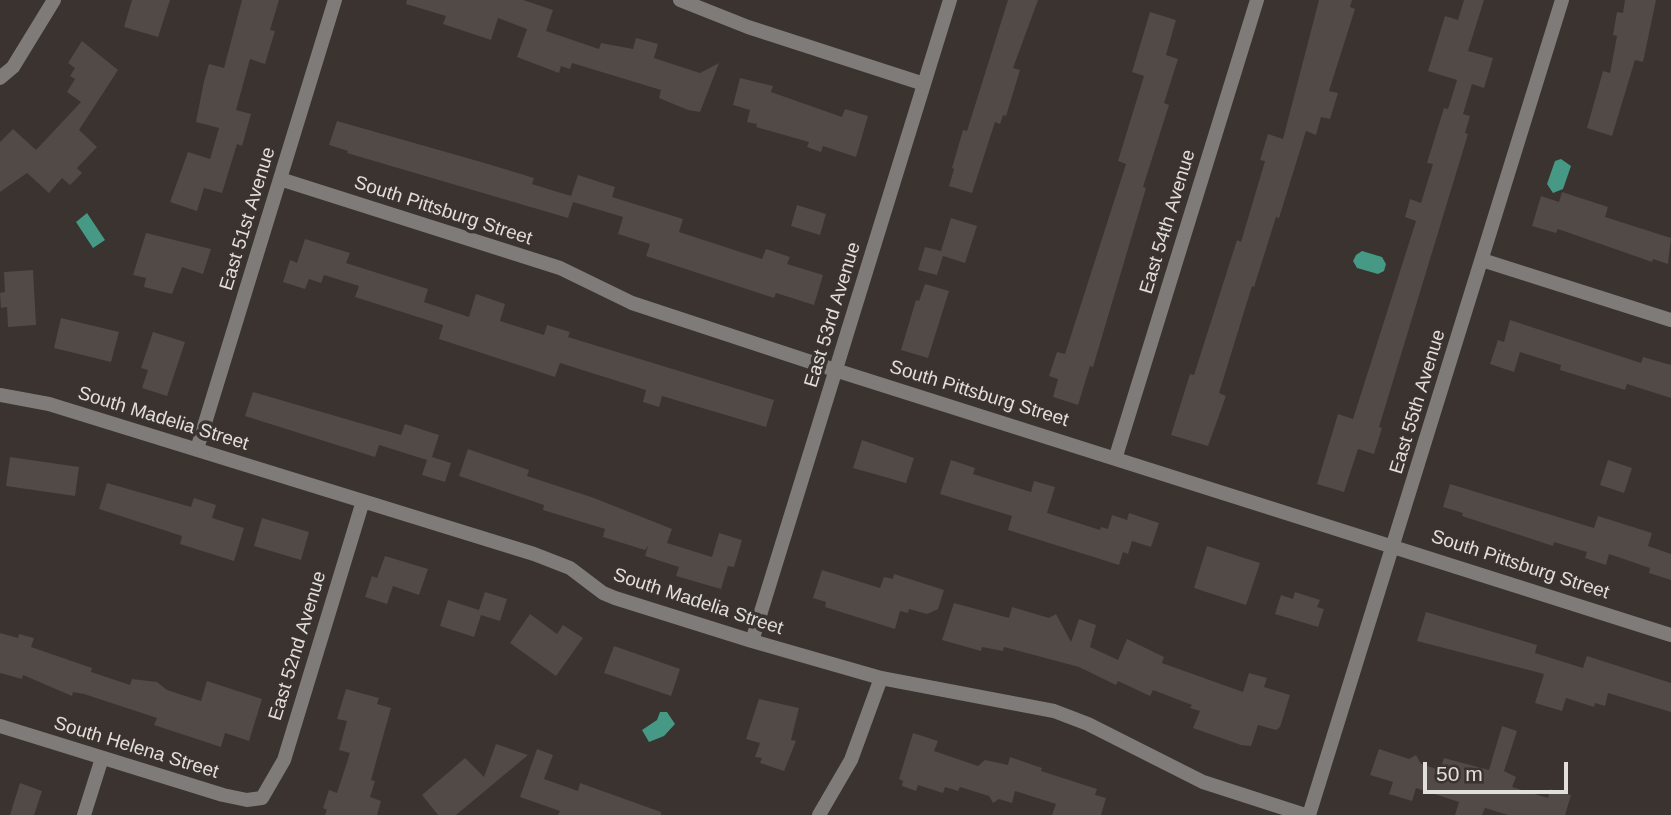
<!DOCTYPE html>
<style>
body{margin:0}
#map{position:relative;width:1671px;height:815px;overflow:hidden;background:#3a332f;font-family:Helvetica,sans-serif}
canvas{display:block}
.scale{position:absolute;left:1423px;top:762px;width:145px;height:32px;box-sizing:border-box;border:4px solid #e2dedb;border-top:0;padding-left:9px;font-size:21px;line-height:24px;white-space:nowrap;color:#e2dedb;-webkit-text-stroke:5px #3a332f;paint-order:stroke}
</style>
<div id="map">
<canvas width="1671" height="815"></canvas>
<div class="scale">50 m</div>
</div>
<script>
const c = document.querySelector('canvas').getContext('2d');
c.lineJoin = 'round';
function fillPath(path, color) { c.fillStyle = color; c.fill(path, 'evenodd'); }
const toPath = rows => new Path2D(rows.map(r => 'M' + r).join(''));
function stroke(path, color, width, dash) { c.strokeStyle = color; c.lineWidth = width; c.lineCap = dash ? 'butt' : 'round'; c.setLineDash(dash || []); c.stroke(path); }
function write(font, color, halo, rows, align = 'center') {
  c.font = font + ' Helvetica,sans-serif'; c.lineWidth = 7; c.setLineDash([]); c.textBaseline = 'middle'; c.strokeStyle = halo; c.fillStyle = color; for (const [text, x, y, turn = 0] of rows) {
    c.save(); c.translate(x, y); c.rotate((+turn || 0) * Math.PI / 180); c.textAlign = isNaN(turn) ? turn : align; if (halo) c.strokeText(text, 0, 0); c.fillText(text, 0, 0); c.restore();
  }
}
const water = toPath([
 [1561,159,1571,166,1563,189,1553,193,1547,184,1555,161],
 [87,213,105,240,93,248,76,222],
 [1362,251,1382,257,1386,264,1384,271,1378,274,1357,268,1353,261,1356,255],
 [660,712,667,712,675,724,664,736,649,742,642,730,657,720]
]);
const building = toPath([
 [132,0,170,0,158,37,124,27],
 [242,0,279,0,270,30,275,31,265,64,250,59,236,110,251,114,242,146,237,144,222,193,204,188,197,211,170,202,188,152,210,159,219,128,196,122,204,81,209,64,224,68],
 [407,0,523,0,553,10,546,31,599,49,601,43,633,49,636,38,658,44,654,58,700,73,719,63,700,112,688,110,659,98,661,90,572,63,570,69,561,66,559,73,517,57,527,29,498,18,491,40,443,24,446,16,406,4],
 [1008,0,1038,0,1013,68,1020,70,1006,116,1003,115,1000,124,995,122,972,193,949,186,954,169,952,168,963,130,967,131],
 [1319,0,1352,0,1350,7,1355,9,1329,91,1338,93,1330,119,1321,117,1316,135,1306,131,1279,218,1276,217,1254,287,1252,286,1219,393,1226,396,1208,446,1171,435,1190,374,1194,375,1237,240,1241,242,1265,161,1260,160,1268,134,1283,139],
 [1464,0,1484,0,1468,51,1493,58,1484,88,1472,84,1463,114,1470,116,1465,133,1468,134,1379,427,1382,428,1374,454,1358,449,1344,492,1317,484,1338,414,1353,419,1416,221,1405,217,1410,199,1421,203,1433,164,1427,163,1444,108,1448,109,1457,80,1428,71,1445,16,1458,20],
 [1625,0,1656,0,1643,62,1635,60,1612,136,1587,128,1603,71,1610,73,1617,36,1613,35,1617,12,1623,13],
 [1150,12,1176,20,1166,55,1178,59,1164,103,1169,105,1143,187,1146,188,1093,367,1090,366,1078,405,1053,397,1058,379,1049,376,1057,352,1065,354,1126,164,1118,161,1144,76,1132,72],
 [82,41,118,70,79,130,97,147,77,168,82,173,70,185,62,178,49,193,27,173,0,192,0,142,13,129,36,150,81,102,67,92,75,79,70,76,75,68,68,63],
 [740,78,773,86,771,92,842,117,845,109,868,116,856,157,823,146,821,152,807,147,809,142,756,127,757,124,747,122,750,110,733,105],
 [337,121,488,164,534,178,532,184,571,196,578,175,615,187,612,197,683,219,679,232,762,259,766,249,790,257,787,264,823,275,814,305,776,293,774,298,646,256,650,244,618,234,623,217,573,202,568,218,347,153,348,151,329,145],
 [1562,192,1608,207,1605,217,1671,238,1668,264,1653,259,1652,262,1558,229,1556,233,1532,226,1541,196,1559,202],
 [797,205,826,214,820,235,791,226],
 [951,218,977,226,965,263,943,256,937,275,918,270,925,247,941,251],
 [146,233,211,249,203,274,182,267,172,294,144,287,146,278,133,275],
 [305,239,350,253,346,263,428,289,424,302,469,317,476,294,505,304,500,321,544,335,547,325,570,332,568,337,774,400,766,427,662,396,659,407,643,402,646,390,560,363,555,377,439,339,443,325,355,297,359,286,324,275,321,283,309,279,305,289,283,282,290,260,297,263],
 [33,270,36,325,8,327,7,307,1,308,0,293,5,292,4,272],
 [925,284,949,291,928,358,901,350,916,300,919,301],
 [61,318,119,332,111,362,54,348],
 [1510,320,1641,363,1643,357,1671,365,1671,398,1627,384,1625,390,1560,370,1561,365,1520,352,1514,372,1490,364,1498,340,1504,342],
 [153,332,185,342,167,396,142,388,148,370,141,368],
 [253,392,401,435,405,424,439,435,432,457,451,463,445,482,422,475,427,460,379,445,375,457,245,416],
 [862,440,914,458,906,483,853,468],
 [468,449,529,470,527,476,594,498,672,529,667,543,712,557,719,533,742,540,734,567,728,566,721,589,676,576,679,567,645,556,648,546,645,550,603,537,605,529,543,510,544,505,459,476],
 [10,457,79,467,75,496,6,486],
 [951,460,975,468,973,474,1031,492,1034,481,1055,487,1047,513,1100,530,1101,527,1108,529,1112,515,1127,520,1129,513,1159,523,1151,547,1132,541,1128,554,1123,552,1119,565,1008,530,1012,516,940,494],
 [1608,460,1632,468,1624,493,1600,485],
 [107,483,191,507,194,498,216,505,212,518,244,528,234,561,180,544,182,536,99,509],
 [1450,484,1594,528,1598,516,1652,533,1648,546,1671,554,1671,580,1649,573,1650,568,1609,554,1606,565,1585,558,1587,552,1554,542,1553,546,1462,516,1463,513,1443,507],
 [262,518,309,532,301,560,254,546],
 [1207,546,1260,563,1246,605,1194,588],
 [385,556,428,569,419,595,393,586,387,604,365,597,372,576,377,578],
 [822,570,880,588,884,577,893,579,894,574,944,590,938,609,927,614,909,609,908,613,900,611,895,629,825,607,826,602,813,598],
 [485,592,507,599,500,621,481,615,474,637,440,626,448,600,479,610],
 [1295,592,1320,600,1317,607,1324,609,1318,627,1275,614,1281,595,1293,599],
 [954,603,1009,618,1012,607,1049,618,1056,614,1071,642,1079,619,1096,625,1090,647,1118,660,1127,639,1164,657,1162,663,1243,692,1249,673,1267,678,1264,687,1290,695,1280,727,1276,730,1258,725,1251,746,1241,745,1193,728,1200,711,1190,708,1192,705,1153,690,1150,696,1118,681,1116,685,1079,667,1004,647,1003,651,982,647,981,651,942,640],
 [1426,612,1537,645,1535,653,1583,668,1587,656,1671,683,1671,712,1608,693,1605,706,1595,703,1594,707,1566,698,1562,711,1535,703,1544,674,1417,641],
 [530,614,557,634,563,625,583,638,556,676,510,643],
 [0,633,18,638,19,634,34,638,31,647,92,668,91,672,130,685,132,679,157,682,167,690,201,701,207,681,262,699,249,741,225,733,221,747,154,725,157,718,84,694,73,692,72,696,23,675,22,679,0,673],
 [614,646,680,669,671,696,604,673],
 [346,689,379,698,377,704,391,708,371,780,375,781,370,797,381,801,377,815,325,815,327,810,323,808,329,790,337,793,350,753,339,750,347,721,337,719],
 [759,699,799,708,791,740,796,741,784,771,760,763,762,758,755,757,760,743,746,739],
 [1502,726,1517,731,1504,771,1516,777,1512,787,1548,798,1550,789,1571,795,1565,815,1508,815,1485,808,1482,815,1455,815,1459,802,1416,788,1412,801,1389,794,1393,782,1370,775,1379,749,1409,759,1416,755,1421,764,1440,770,1444,758,1489,770],
 [913,733,938,741,934,751,978,766,985,760,1008,765,1010,757,1042,768,1041,771,1097,789,1095,795,1106,798,1101,815,1052,815,1056,804,1015,791,1012,803,999,799,993,803,989,796,960,787,958,791,945,787,943,793,918,785,916,791,902,786,903,781,899,779],
 [496,744,528,755,456,815,438,815,422,795,465,758,484,777],
 [537,749,553,755,544,779,578,791,580,783,661,812,661,815,558,815,560,811,520,797],
 [20,783,42,791,34,815,10,815]
]);
const minor = toPath([
 [680,0,748,27,924,84],
 [0,78,13,67,54,0],
 [280,179,560,268,632,303,835,370,1671,635],
 [1482,260,1671,320],
 [0,395,49,404,534,554,570,568,603,593,615,598,752,641,881,678,1054,711,1088,724,1203,782,1305,815],
 [197,449,335,0],
 [1116,456,1257,0],
 [752,641,950,0],
 [0,726,223,795,247,800,262,798,284,760,363,501],
 [84,815,102,758],
 [819,815,851,760,881,678],
 [1309,815,1562,0]
]);
const streetNames = [
 ["South Pittsburg Street",443,211,18],
 ["East 51st Avenue",248,219,-73],
 ["East 54th Avenue",1168,222,-73],
 ["East 53rd Avenue",833,315,-73],
 ["South Pittsburg Street",979,394,17],
 ["East 55th Avenue",1418,402,-73],
 ["South Madelia Street",163,419,17],
 ["South Pittsburg Street",1520,565,18],
 ["South Madelia Street",698,602,18],
 ["East 52nd Avenue",298,646,-73],
 ["South Helena Street",136,748,17]
];
fillPath(water, '#469985');
fillPath(building, '#514a46');
stroke(minor, '#7e7b79', 14);
write('19px', '#e2dedb', '#3a332f', streetNames);
</script>
